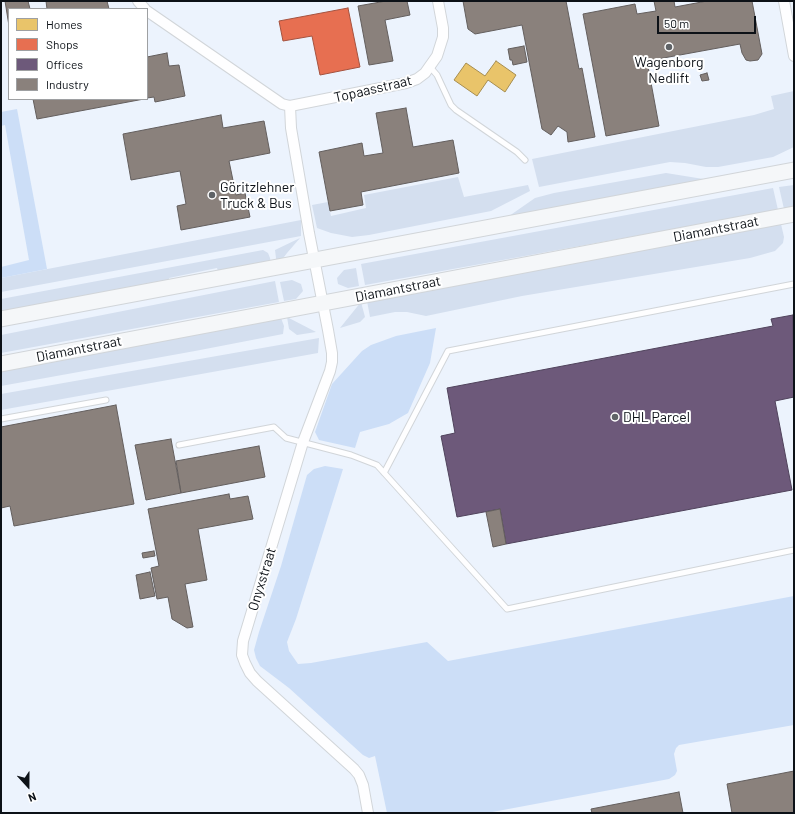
<!DOCTYPE html>
<meta charset="utf-8">
<style>
body{margin:0}
#map{position:relative;width:795px;height:814px;overflow:hidden;background:#f8fafc;font-family:Barlow,sans-serif}
canvas{display:block}
.frame{position:absolute;inset:0;border:2px solid #0c1117;pointer-events:none}
.legend{position:absolute;left:8px;top:8px;width:140px;height:92px;box-sizing:border-box;background:#fff;border:1px solid #9ea0a2;margin:0;padding:5px 7px;list-style:none;font-size:12px;color:#0c1117}
.legend li{display:flex;align-items:center;gap:8px;height:20px}
.legend b{width:20px;border:1px solid #9ea0a2}
.north{position:absolute;left:8px;top:766px;width:40px;height:40px;-webkit-text-stroke:3px #fff;paint-order:stroke;rotate:159deg;font-size:11px;font-weight:700;line-height:16px;text-align:center;color:#0c1117}
.north::after{content:'';display:block;margin:auto;width:14px;height:18px;background:#0c1117;clip-path:polygon(50% 0,100% 100%,50% 72%,0 100%)}
.scale{position:absolute;left:657px;top:16px;width:99px;height:18px;box-sizing:border-box;border:2px solid #0c1117;border-top:0;padding-left:5px;font-size:12px;line-height:14px;white-space:nowrap;color:#0c1117;-webkit-text-stroke:3px #fff;paint-order:stroke}
</style>
<div id="map">
<canvas width="795" height="814"></canvas>
<div class="frame"></div>
<ul class="legend">
<li><b style="height:11px;background:#e9c46a"></b>Homes</li>
<li><b style="height:11px;background:#e76f51"></b>Shops</li>
<li><b style="height:11px;background:#6d597a"></b>Offices</li>
<li><b style="height:11px;background:#8a817c"></b>Industry</li>
</ul>
<div class="north">N</div>
<div class="scale">50 m</div>
</div>
<script>
const c = document.querySelector('canvas').getContext('2d');
c.lineJoin = 'round';
function fillPath(path, color) { c.fillStyle = color; c.fill(path, 'evenodd'); }
const toPath = rows => new Path2D(rows.map(r => 'M' + r).join(''));
function stroke(path, color, width, dash) { c.strokeStyle = color; c.lineWidth = width; c.lineCap = dash ? 'butt' : 'round'; c.setLineDash(dash || []); c.stroke(path); }
function write(font, color, halo, rows, align = 'center') {
  c.font = font + ' Barlow,sans-serif'; c.lineWidth = 4; c.setLineDash([]); c.textBaseline = 'middle'; c.strokeStyle = halo; c.fillStyle = color; for (const [text, x, y, turn = 0] of rows) {
    c.save(); c.translate(x, y); c.rotate((+turn || 0) * Math.PI / 180); c.textAlign = isNaN(turn) ? turn : align; if (halo) c.strokeText(text, 0, 0); c.fillText(text, 0, 0); c.restore();
  }
}
const built = toPath([
 [1,1,794,1,794,813,1,813],
 [9,9,147,9,147,99,9,99]
]);
const green = toPath([
 [794,91,794,147,773,157,718,167,706,167,685,163,670,162,539,187,532,159,754,115,774,109,771,96],
 [666,173,722,182,502,221,535,198,554,193],
 [458,177,464,197,528,185,530,191,491,211,369,235,352,237,331,233,317,228,312,205,328,202,331,216,366,208,364,195],
 [794,185,794,207,784,209,779,187],
 [773,188,778,210,365,285,361,264],
 [301,220,301,236,1,292,1,278],
 [781,224,784,237,783,243,775,251,750,258,522,296,426,316,407,312,395,312,370,317,367,301],
 [300,238,287,253,277,266,275,250],
 [263,250,268,253,270,258,271,265,219,275,217,268,169,278,170,284,1,317,1,299],
 [356,268,359,286,348,288,338,284,337,278,344,270],
 [292,280,301,284,303,291,296,299,284,301,280,282],
 [275,281,279,302,1,353,1,335],
 [361,302,365,317,360,322,340,328],
 [287,317,316,332,297,335,289,329],
 [281,318,284,326,283,334,195,351,1,386,1,370],
 [319,338,318,353,1,410,1,394]
]);
const forest = toPath([
 [17,109,47,269,1,278,1,267,29,260,5,125,1,126,1,112],
 [436,328,430,363,408,413,389,424,360,432,355,448,319,440,315,432,332,384,362,351,371,345,396,336],
 [325,466,343,469,296,619,287,642,289,651,298,664,311,663,427,642,448,661,794,596,794,725,679,745,676,748,674,754,677,771,675,775,669,779,487,813,387,813,375,756,369,758,363,755,289,688,260,666,256,658,254,650,259,632,281,566,307,475,314,469]
]);
const homes = toPath([
 [496,61,516,75,505,92,488,80,477,96,454,80,466,63,485,76,496,61]
]);
const shops = toPath([
 [348,8,360,67,320,75,312,36,283,41,279,21,348,8]
]);
const offices = toPath([
 [793,315,794,397,775,401,792,490,506,544,500,509,457,517,441,436,455,433,447,388,773,326,771,319,793,315]
]);
const industry = toPath([
 [5,1,28,1,30,9,9,9,9,26,5,1],
 [46,1,107,1,109,9,47,9,46,1],
 [386,1,407,1,410,15,385,20,393,61,369,65,358,6,386,1],
 [463,1,566,1,579,69,582,68,595,137,568,142,567,132,558,126,551,135,542,129,522,25,475,34,468,29,463,1],
 [654,1,674,1,675,7,707,1,752,1,762,54,758,60,750,61,746,60,742,53,740,44,647,61,659,126,606,136,583,14,635,4,637,14,656,11,654,1],
 [524,46,527,62,513,65,512,60,510,60,508,49,524,46],
 [167,53,169,66,179,65,185,96,155,102,154,97,147,98,147,57,167,53],
 [707,73,709,80,702,81,700,75,707,73],
 [33,99,144,99,37,119,33,99],
 [406,108,413,147,453,140,459,173,361,192,363,205,330,211,319,152,362,143,364,156,383,153,376,113,406,108],
 [221,115,223,128,264,121,270,153,229,161,236,195,245,193,250,217,181,230,177,206,186,204,180,171,131,180,123,134,221,115],
 [116,405,134,504,14,526,10,506,1,508,1,427,116,405],
 [171,439,181,493,146,500,135,445,171,439],
 [259,446,265,477,181,493,176,461,259,446],
 [229,494,230,499,248,496,253,519,198,529,207,580,185,584,193,627,187,628,172,619,168,597,157,599,151,568,159,566,148,509,229,494],
 [500,509,506,544,493,547,486,512,500,509],
 [154,551,155,556,143,558,142,553,154,551],
 [150,572,155,596,140,599,136,575,150,572],
 [794,771,794,813,732,813,727,784,794,771],
 [679,792,683,813,592,813,591,809,679,792]
]);
const lane = toPath([
 [430,67,437,75,451,105,456,110,517,152,525,160],
 [1,419,106,400],
 [179,445,274,427,286,438,351,455,377,465,507,609,794,550],
 [384,473,448,351,794,284]
]);
const street = toPath([
 [138,1,145,9],
 [784,1,794,56],
 [147,11,282,104,290,106,406,83,417,79,425,73,437,56,443,37,443,28,438,1],
 [290,106,291,128,309,233,328,330,332,353,332,362,330,371,303,442,243,641,242,655,245,663,250,673,257,681,354,769,359,775,363,785,368,813]
]);
const secondary = toPath([
 [1,319,794,170],
 [1,364,794,214]
]);
const markers = [
 [669,47,4,"#5f6367"],
 [212,195,4,"#5f6367"],
 [615,417,4,"#5f6367"]
];
const poiNames = [
 ["Wagenborg",669,62,"center"],
 ["Nedlift",669,78,"center"],
 ["Göritzlehner",220,187],
 ["Truck & Bus",220,203],
 ["DHL Parcel",623,417]
];
const streetNames = [
 ["Topaasstraat",373,89,-13],
 ["Diamantstraat",716,229,-11],
 ["Diamantstraat",398,289,-11],
 ["Diamantstraat",79,349,-11],
 ["Onyxstraat",262,579,-73]
];
fillPath(built, '#ecf3fd');
fillPath(green, '#d4dfef');
fillPath(forest, '#ccdef7');
fillPath(homes, '#e9c46a');
stroke(homes, '#a78e51', 1);
fillPath(shops, '#e76f51');
stroke(shops, '#a55340', 1);
fillPath(offices, '#6d597a');
stroke(offices, '#50435c', 1);
fillPath(industry, '#8a817c');
stroke(industry, '#645f5e', 1);
stroke(lane, '#d1d5d9', 7);
stroke(street, '#d1d5d9', 12);
stroke(secondary, '#d1d5d9', 17);
stroke(lane, '#fefeff', 5);
stroke(street, '#fefeff', 10);
stroke(secondary, '#f5f7f9', 15);
for (const [x, y, r, color] of markers) { const dot = new Path2D(); dot.arc(x, y, r, 0, 2 * Math.PI); c.fillStyle = color; c.fill(dot); stroke(dot, '#fff', 1.5); }
write('14px', '#0c1117', '#fff', poiNames, 'left');
write('14px', '#0c1117', '#fff', streetNames);
</script>
